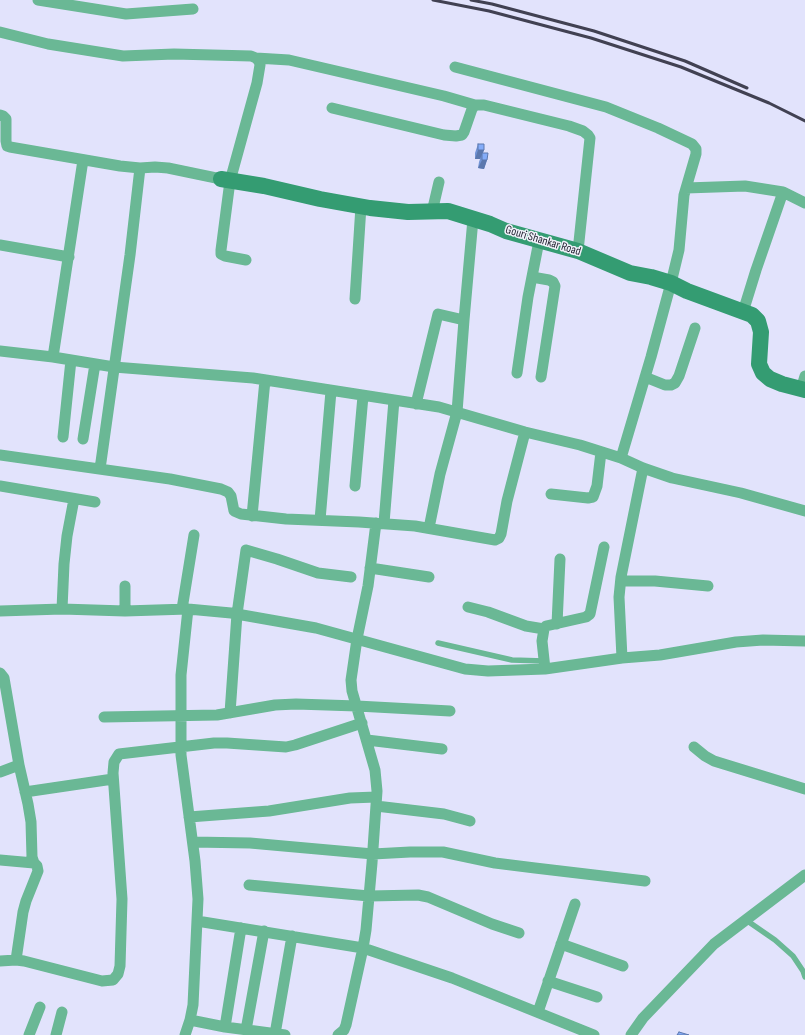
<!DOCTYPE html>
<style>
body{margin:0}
canvas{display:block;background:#e2e3fc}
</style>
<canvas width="805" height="1035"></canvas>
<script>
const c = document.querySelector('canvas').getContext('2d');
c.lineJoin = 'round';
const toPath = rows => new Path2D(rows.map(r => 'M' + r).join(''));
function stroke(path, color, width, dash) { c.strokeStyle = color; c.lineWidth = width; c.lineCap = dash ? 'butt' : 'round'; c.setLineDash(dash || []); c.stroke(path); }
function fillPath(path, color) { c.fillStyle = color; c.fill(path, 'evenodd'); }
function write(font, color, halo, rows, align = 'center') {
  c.font = font + ' "Sofia Sans Condensed",sans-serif'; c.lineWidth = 3; c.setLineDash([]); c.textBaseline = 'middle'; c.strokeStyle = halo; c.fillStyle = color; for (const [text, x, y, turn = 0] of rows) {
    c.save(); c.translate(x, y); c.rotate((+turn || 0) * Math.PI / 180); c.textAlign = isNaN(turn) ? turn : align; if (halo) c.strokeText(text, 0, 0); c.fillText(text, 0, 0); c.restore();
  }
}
const lane = toPath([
 [438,643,512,660,544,661],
 [746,920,775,940,793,956,803,971,805,977]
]);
const street = toPath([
 [38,0,126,14,193,9],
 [0,32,48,44,123,56,174,54,251,56,256,58,259,61,260,65,257,83,230,181,221,250,221,254,225,256,246,260],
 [256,58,289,60,444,96,475,105],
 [455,67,606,107,658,128,692,144,696,149,696,154,684,195,679,250,671,283,651,357,621,458],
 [332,108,444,135,456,136,462,135,464,132,472,109,475,105,484,105,569,126,583,131,588,135,590,138,578,251],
 [0,115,3,116,6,119,6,141,7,146,10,147,120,166,140,168,155,167,168,168,221,179],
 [686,188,745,186,783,192,756,270,743,312],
 [783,192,805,203],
 [432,212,439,182],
 [0,245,69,257],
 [532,277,549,280,553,282,555,286,541,377],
 [355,299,361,206],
 [0,351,53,357,114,367,253,378,439,407,525,432,580,445,621,458,643,468,672,478,741,493,805,511],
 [53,357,83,160],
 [517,373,528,297,539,241],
 [645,377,665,385,671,385,675,383,679,376,695,328],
 [801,389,805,376],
 [416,404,438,314,464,320,473,219],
 [63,437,71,360],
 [83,439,95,364],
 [0,455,170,479,221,489,228,492,231,496,234,511,241,514,286,519,359,522,415,526,495,540,499,538,501,534,507,501,525,432],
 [100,469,130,255,140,168],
 [0,486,95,502],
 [355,486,363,396],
 [551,494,588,498,593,497,597,486,601,452],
 [252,516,265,380],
 [320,520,331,391],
 [384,523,394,400],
 [429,528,440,474,457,412,464,320],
 [370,568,429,577],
 [621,581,655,581,708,586],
 [468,607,488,612,526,626,544,629],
 [62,609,64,564,67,536,74,499],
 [182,609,194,535],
 [0,611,62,609,125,611,188,609,231,613,316,628,465,669,488,671,545,669,622,658,660,655,736,642,763,640,805,641],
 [125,611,125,586],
 [557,624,560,559],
 [622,658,619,597,621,577,643,468],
 [545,669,542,641,544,629,546,626,586,617,590,614,604,547],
 [0,673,4,678,19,765,28,804,31,822,32,857,34,863,37,866,38,871,26,901,23,912,16,960],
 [230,713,237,614,246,550,277,559,318,573,351,577],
 [104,717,217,715,275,705,296,704,357,706,450,711],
 [367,740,442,749],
 [694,747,705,756,714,761,805,789],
 [0,772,19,765],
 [25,792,113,779],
 [376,806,444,814,470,821],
 [189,817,269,811,350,798,376,797],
 [193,842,250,843,373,854,410,852,443,852,495,863,535,868,645,881],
 [0,860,34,863],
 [249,885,369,896,418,895,428,897,492,924,519,933],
 [197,921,363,948,452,978,594,1035],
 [561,944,623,966],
 [0,961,16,960,24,961,102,981,113,980,118,974,120,966,122,899,113,773,114,762,119,754,214,743,227,743,286,747,295,745,362,723],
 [548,981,597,997],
 [538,1012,575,904],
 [190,1020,225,1027,285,1035],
 [225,1027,241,928],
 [246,1030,264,931],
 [275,1034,292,936],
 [29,1035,40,1007],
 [56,1035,62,1012],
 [185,1035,190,1020,193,1005,198,899,195,861,181,755,181,675,188,609],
 [338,1035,344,1030,346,1025,363,948,366,930,372,863,377,791,375,770,352,691,351,680,357,639,368,586,376,523],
 [631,1035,643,1018,714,944,805,875]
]);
const secondary = toPath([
 [221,179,264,186,320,199,370,208,408,212,448,211,490,224,506,231,578,251,630,273,651,277,671,283,687,291,752,315,758,321,761,332,759,364,763,373,770,379,782,384,805,390]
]);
const rail = toPath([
 [433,0,489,11,591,38,681,67,769,103,805,121],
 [471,0,492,4,594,31,685,61,747,88]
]);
const wall = toPath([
 [478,144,484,150,483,153,487,160,484,169,478,168,479,162,480,159,475,159,475,153]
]);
const shadedWall = toPath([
 [478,150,484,150,480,159,475,159],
 [482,160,487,160,484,169,478,168]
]);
const building = toPath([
 [478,144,484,144,484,150,478,150,478,144],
 [482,153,488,153,487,160,482,160,482,153],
 [679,1032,689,1035,677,1035,679,1032]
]);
const streetNames = [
 ["Gouri Shankar Road",543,241,17]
];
stroke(lane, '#6ab895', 5.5);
stroke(street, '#6ab895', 11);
stroke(secondary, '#349c72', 16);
stroke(rail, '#414152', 3);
fillPath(wall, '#7294d6');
fillPath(shadedWall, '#5c78ae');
fillPath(building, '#84acf9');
stroke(building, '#5c78ae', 1);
write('12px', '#1e1e2d', '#f1f2fa', streetNames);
</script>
